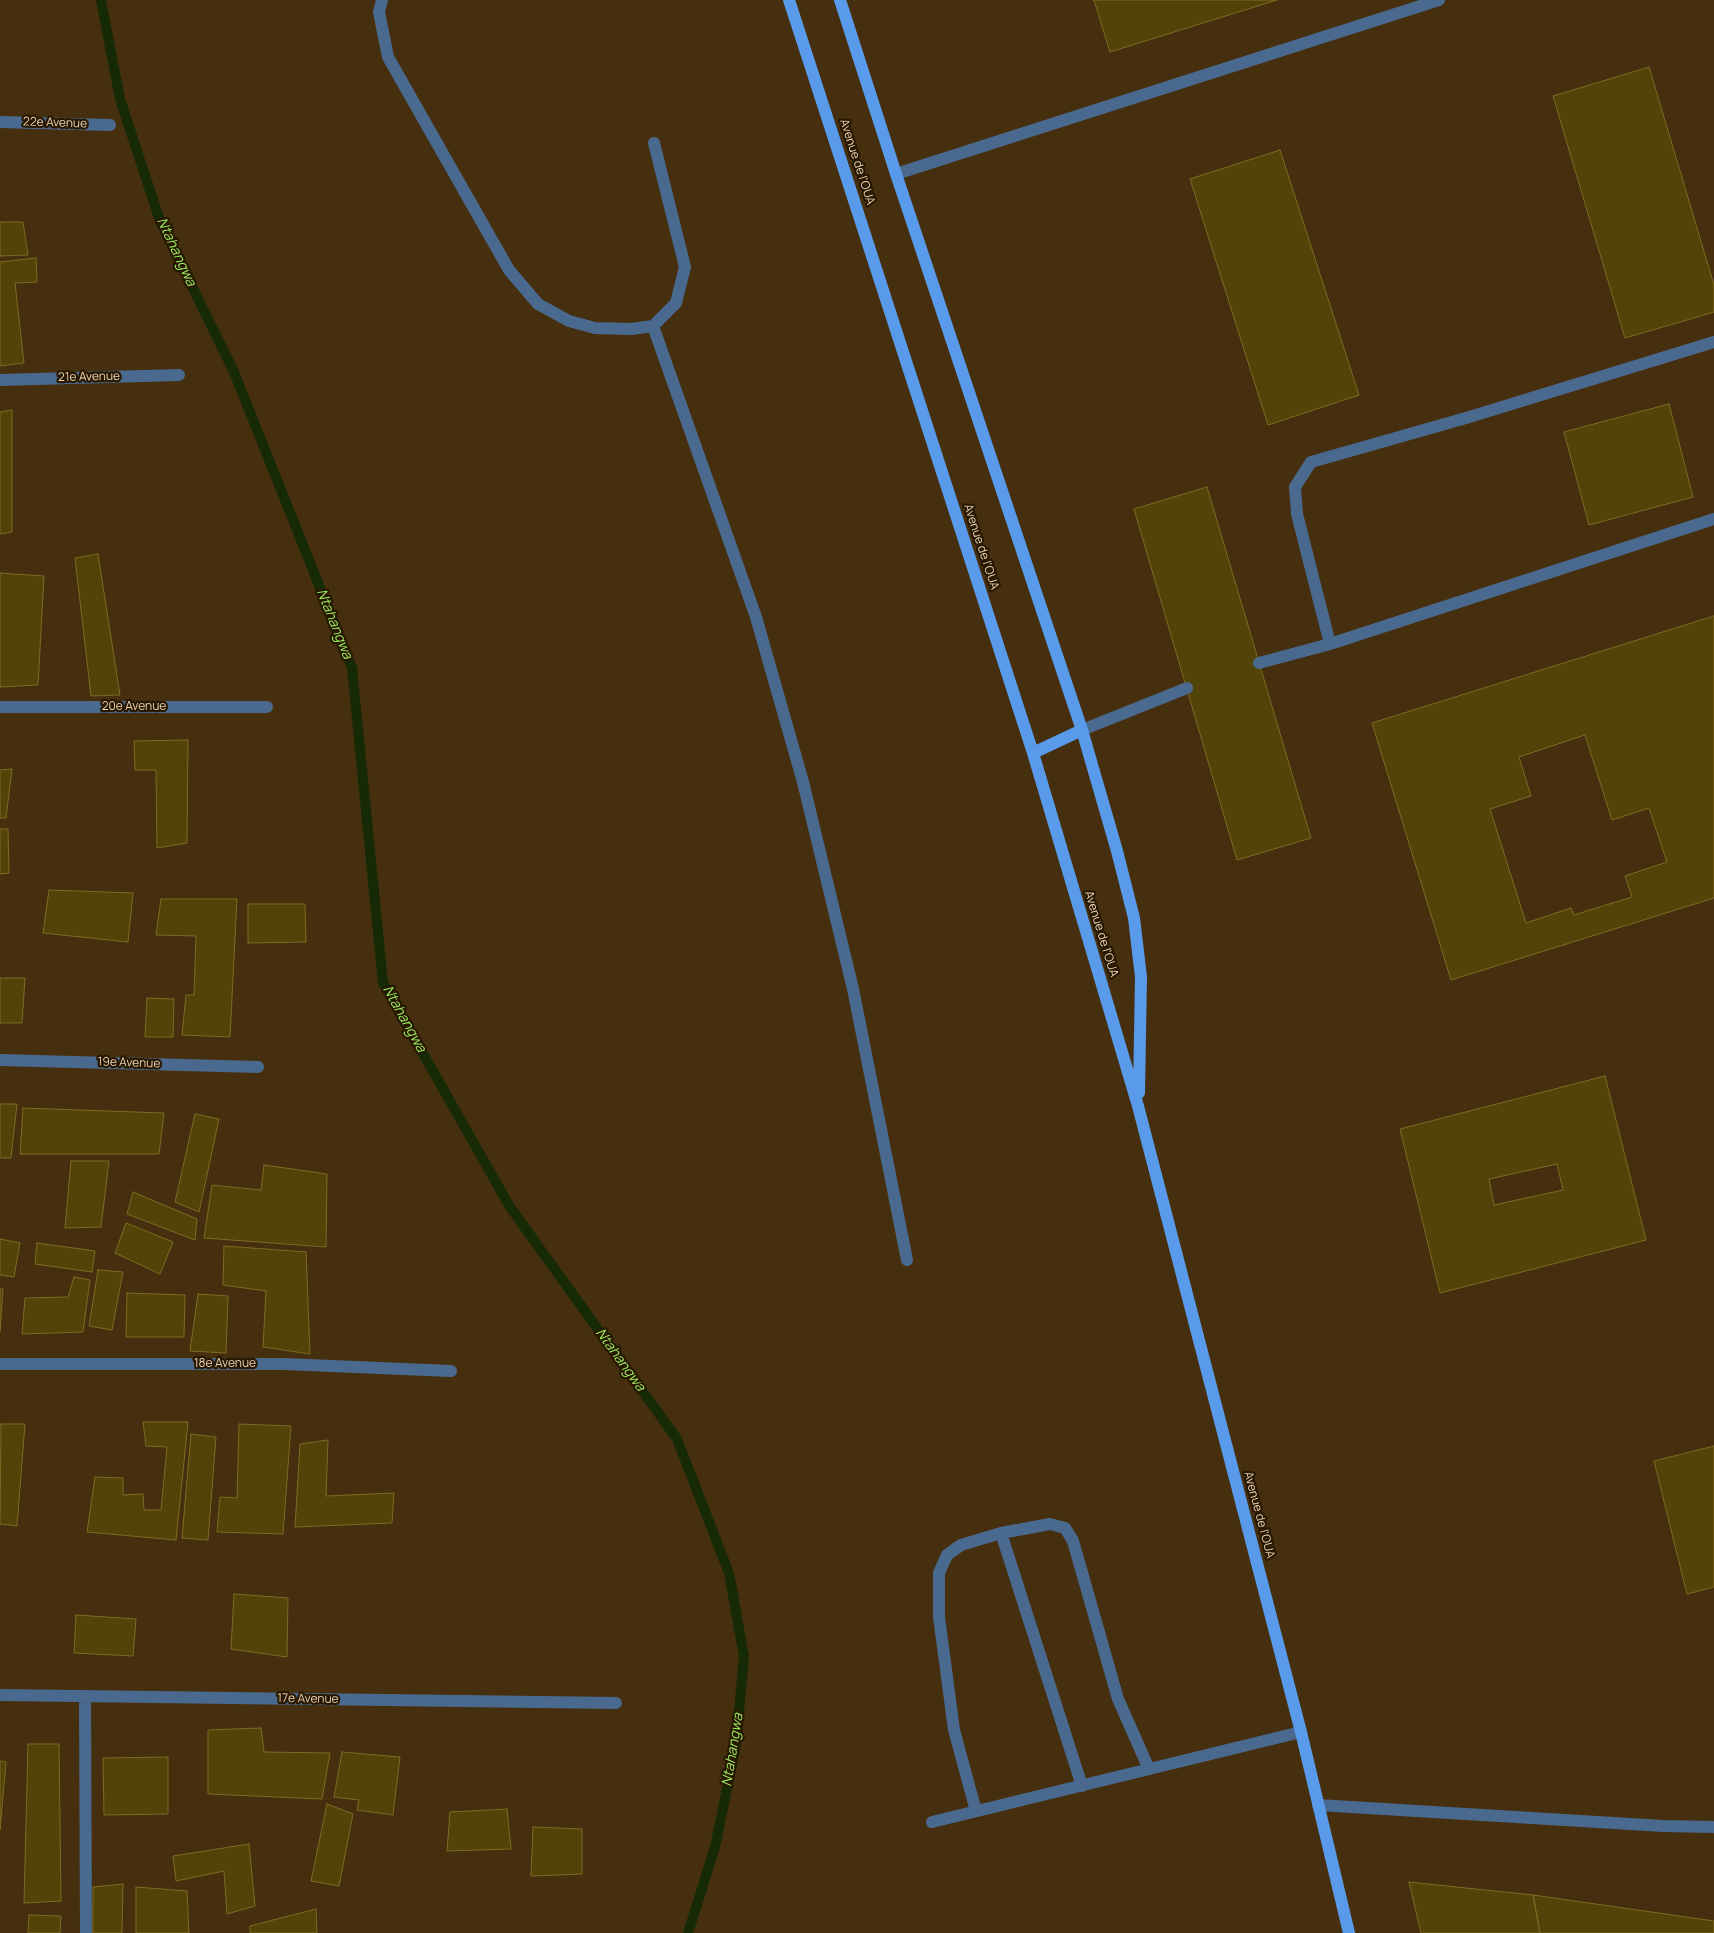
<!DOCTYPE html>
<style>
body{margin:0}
canvas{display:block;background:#452f0e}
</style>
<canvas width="1714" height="1933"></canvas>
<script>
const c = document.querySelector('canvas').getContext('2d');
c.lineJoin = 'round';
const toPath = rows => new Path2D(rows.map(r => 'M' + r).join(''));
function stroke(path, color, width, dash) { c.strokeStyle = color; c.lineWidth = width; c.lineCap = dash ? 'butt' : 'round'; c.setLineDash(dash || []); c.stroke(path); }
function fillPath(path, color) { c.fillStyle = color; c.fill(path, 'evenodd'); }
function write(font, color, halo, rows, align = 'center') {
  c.font = font + ' Manrope,sans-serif'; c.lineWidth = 4.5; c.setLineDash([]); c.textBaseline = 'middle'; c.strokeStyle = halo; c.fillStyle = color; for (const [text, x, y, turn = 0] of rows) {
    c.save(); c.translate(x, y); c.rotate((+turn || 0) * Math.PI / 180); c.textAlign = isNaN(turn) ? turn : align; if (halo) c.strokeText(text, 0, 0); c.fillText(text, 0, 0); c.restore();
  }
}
const stream = toPath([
 [101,0,120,99,160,221,234,372,352,668,383,983,510,1207,677,1439,729,1573,744,1656,736,1745,715,1847,688,1933]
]);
const building = toPath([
 [1094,0,1277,0,1110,52,1094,0],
 [1649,67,1714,285,1714,312,1625,338,1553,96,1649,67],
 [1280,150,1359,395,1268,425,1190,179,1280,150],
 [0,222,23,222,28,255,0,256,0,222],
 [36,258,37,282,15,283,24,363,0,366,0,262,36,258],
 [1669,404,1693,497,1589,525,1564,432,1669,404],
 [12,410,12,532,0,534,0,412,12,410],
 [1207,487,1311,838,1237,860,1134,509,1207,487],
 [98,554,120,695,91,696,75,558,98,554],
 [0,573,44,576,38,685,0,687,0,573],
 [1714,616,1714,898,1451,980,1372,723,1714,616],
 [1585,735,1612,820,1649,808,1667,862,1625,876,1632,897,1574,915,1571,908,1526,923,1490,809,1531,796,1519,757,1585,735],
 [188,740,187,843,157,848,156,770,135,770,134,741,188,740],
 [12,769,6,818,0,818,0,770,12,769],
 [0,829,8,829,9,873,0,874,0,829],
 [49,890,133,893,128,942,43,933,49,890],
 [161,899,237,899,230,1037,182,1035,186,995,194,995,196,936,156,935,161,899],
 [248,904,305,904,306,942,248,943,248,904],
 [0,978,25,978,22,1023,0,1023,0,978],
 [147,998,174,999,173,1037,145,1037,147,998],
 [1605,1076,1646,1240,1440,1293,1400,1129,1605,1076],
 [1557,1164,1563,1190,1494,1205,1489,1179,1557,1164],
 [0,1104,17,1104,11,1158,0,1158,0,1104],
 [23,1108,164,1113,159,1154,20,1154,23,1108],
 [195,1114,219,1119,199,1212,175,1202,195,1114],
 [71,1161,109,1161,101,1227,65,1228,71,1161],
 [264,1165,327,1174,326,1247,204,1238,212,1185,261,1190,264,1165],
 [133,1192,197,1219,195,1240,127,1214,133,1192],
 [126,1223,173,1242,160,1274,115,1253,126,1223],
 [0,1239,20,1243,14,1277,0,1275,0,1239],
 [37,1243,95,1251,92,1272,35,1264,37,1243],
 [224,1246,306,1252,310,1354,263,1347,266,1291,223,1285,224,1246],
 [98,1270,123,1272,112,1330,89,1326,98,1270],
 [74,1277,90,1280,83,1332,22,1334,25,1298,68,1297,74,1277],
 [0,1289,3,1289,0,1332,0,1289],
 [127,1293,185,1295,184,1337,126,1337,127,1293],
 [198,1294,228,1296,226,1353,190,1351,198,1294],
 [143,1422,188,1422,176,1540,87,1532,95,1477,123,1478,123,1495,143,1494,144,1510,161,1510,167,1447,146,1446,143,1422],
 [1,1424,25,1424,17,1526,0,1524,1,1424],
 [239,1424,291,1426,283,1534,217,1532,220,1497,237,1498,239,1424],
 [191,1434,216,1437,208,1540,182,1538,191,1434],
 [328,1440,326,1496,394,1493,392,1523,295,1527,300,1444,328,1440],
 [1714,1446,1714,1587,1687,1594,1654,1461,1714,1446],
 [234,1594,288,1598,287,1657,231,1649,234,1594],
 [76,1615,136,1619,133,1656,74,1653,76,1615],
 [261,1728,264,1752,330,1753,322,1799,208,1794,208,1730,261,1728],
 [28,1744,59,1744,61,1901,24,1903,28,1744],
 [342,1752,400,1757,393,1815,357,1810,359,1800,334,1797,342,1752],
 [168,1757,168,1814,104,1815,103,1758,168,1757],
 [0,1761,6,1762,0,1830,0,1761],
 [327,1804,353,1814,339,1886,311,1881,327,1804],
 [507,1809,511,1849,447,1851,450,1812,507,1809],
 [533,1827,582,1829,582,1874,531,1876,533,1827],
 [249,1844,255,1906,227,1914,224,1871,176,1881,173,1856,249,1844],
 [1409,1882,1533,1895,1540,1933,1421,1933,1409,1882],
 [123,1884,122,1933,93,1933,93,1887,123,1884],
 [136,1887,187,1891,189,1933,136,1933,136,1887],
 [1533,1895,1714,1921,1714,1933,1540,1933,1533,1895],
 [316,1909,317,1933,250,1933,250,1926,316,1909],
 [29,1915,61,1916,60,1933,28,1933,29,1915]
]);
const lane = toPath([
 [382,0,379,12,388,57,509,270,538,304,569,321,595,328,631,329,653,326,756,617,803,782,853,989,907,1260],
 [896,174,1439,0],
 [653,326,676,303,685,267,654,143],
 [1330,644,1297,514,1295,487,1311,462,1466,418,1714,342],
 [1259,663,1330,644,1714,519],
 [1082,730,1187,688],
 [1001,1533,1050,1524,1065,1528,1073,1541,1118,1699,1149,1769],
 [976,1811,954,1730,939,1617,939,1573,947,1555,961,1545,1001,1533,1082,1786],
 [932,1822,1301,1732]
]);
const street = toPath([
 [0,122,110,125],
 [0,380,179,375],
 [0,707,267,707],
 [0,1060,258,1067],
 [0,1364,284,1364,451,1371],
 [0,1695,616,1703],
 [85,1696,86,1933],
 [1318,1805,1663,1826,1714,1827]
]);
const primary = toPath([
 [789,0,1033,753,1138,1106,1301,1732,1349,1933],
 [840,0,896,174,1082,730,1117,851,1134,918,1141,977,1139,1093],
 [1033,753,1082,730]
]);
const streetNames = [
 ["22e Avenue",55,123,2],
 ["Avenue de l'OUA",857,162,72],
 ["21e Avenue",89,377,-1],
 ["Avenue de l'OUA",981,547,72],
 ["20e Avenue",134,707],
 ["Avenue de l'OUA",1101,934,73],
 ["19e Avenue",129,1063,2],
 ["18e Avenue",225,1364],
 ["Avenue de l'OUA",1259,1515,75],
 ["17e Avenue",308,1699,1]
];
const waterNames = [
 ["Ntahangwa",176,252,65],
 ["Ntahangwa",334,624,68],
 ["Ntahangwa",404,1019,61],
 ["Ntahangwa",620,1360,54],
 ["Ntahangwa",733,1750,-81]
];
stroke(stream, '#162a06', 10);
fillPath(building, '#524308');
stroke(building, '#7e6b22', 1);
stroke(lane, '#4a698f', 12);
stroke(street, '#4a698f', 12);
stroke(primary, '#599bea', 12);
write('12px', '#ead3b5', '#281800', streetNames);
write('italic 14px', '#9bec62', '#281800', waterNames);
</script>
